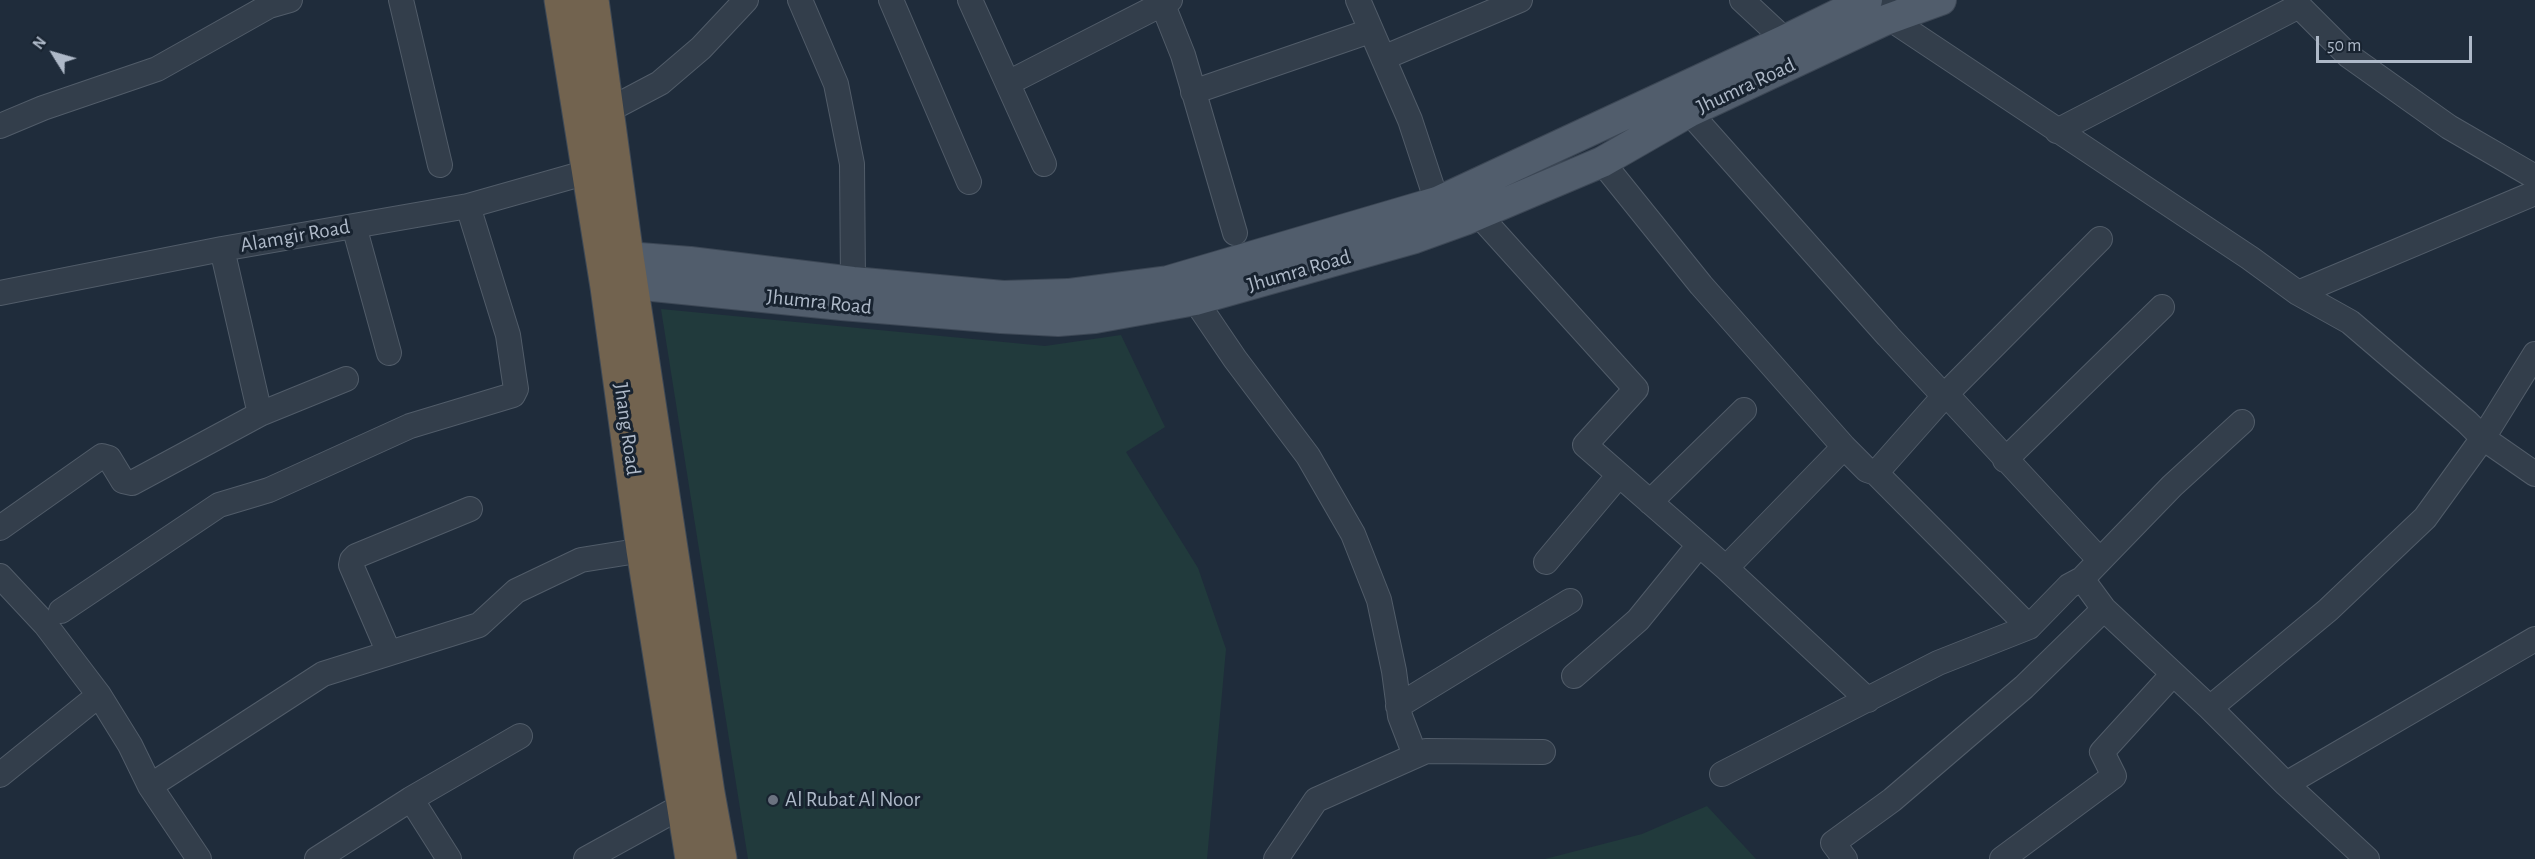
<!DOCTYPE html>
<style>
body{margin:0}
#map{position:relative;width:2535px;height:859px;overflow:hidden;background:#1f2c3b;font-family:"Alegreya Sans",sans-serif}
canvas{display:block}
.north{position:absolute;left:24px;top:24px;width:60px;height:60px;-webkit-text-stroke:4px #182330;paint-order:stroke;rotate:307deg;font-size:16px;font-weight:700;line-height:24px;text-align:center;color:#aeb9c8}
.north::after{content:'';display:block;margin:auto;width:21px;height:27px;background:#aeb9c8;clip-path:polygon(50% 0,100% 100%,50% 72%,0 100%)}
.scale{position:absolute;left:2316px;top:36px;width:156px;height:27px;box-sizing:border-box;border:3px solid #aeb9c8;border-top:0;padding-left:8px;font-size:18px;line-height:21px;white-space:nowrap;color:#aeb9c8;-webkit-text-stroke:4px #182330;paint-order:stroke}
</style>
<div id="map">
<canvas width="2535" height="859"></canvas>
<div class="north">N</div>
<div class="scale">50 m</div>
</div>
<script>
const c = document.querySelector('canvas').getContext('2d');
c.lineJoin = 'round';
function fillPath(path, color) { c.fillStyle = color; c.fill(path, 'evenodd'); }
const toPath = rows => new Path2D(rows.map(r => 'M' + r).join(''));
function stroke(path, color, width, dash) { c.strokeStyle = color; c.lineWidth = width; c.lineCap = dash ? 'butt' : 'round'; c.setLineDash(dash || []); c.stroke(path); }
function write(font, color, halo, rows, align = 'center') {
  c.font = font + ' "Alegreya Sans",sans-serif'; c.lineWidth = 6; c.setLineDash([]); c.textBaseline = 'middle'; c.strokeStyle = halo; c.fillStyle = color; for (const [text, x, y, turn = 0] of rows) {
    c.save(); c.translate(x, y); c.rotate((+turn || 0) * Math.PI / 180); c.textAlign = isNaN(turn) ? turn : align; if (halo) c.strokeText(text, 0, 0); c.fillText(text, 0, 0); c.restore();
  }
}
const green = toPath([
 [661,309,1045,346,1121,335,1165,427,1126,452,1198,568,1226,649,1207,859,748,859],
 [1707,806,1756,859,1545,859,1642,834]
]);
const minor = toPath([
 [401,0,440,165],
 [800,0,836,84,852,164,853,282],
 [891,0,969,182],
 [970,0,1044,164],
 [1161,0,1183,55,1235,233],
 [1358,0,1410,120,1437,202],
 [1742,0,1785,40],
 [1882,0,1892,20,2250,258,2298,293,2350,322,2467,422,2483,438,2535,474],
 [2296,0,2299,6,2349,56,2449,127,2535,177],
 [1383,58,1520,0],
 [1008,83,1170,0],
 [1193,92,1370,31],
 [607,111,660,83,701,48,746,0],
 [1689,112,1888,336,1944,396,1946,394,2096,556,2103,556],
 [0,126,43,108,157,69,269,6,290,0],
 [2057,131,2299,6],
 [1602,162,1701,285,1844,447,1867,470,1876,473,2029,627],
 [1478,214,1636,389,1585,445,1726,568,1868,700],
 [354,226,389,353],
 [222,249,260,414],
 [0,293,222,249,468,206,588,172],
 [2298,293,2535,193],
 [1195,300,1235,359,1308,456,1353,534,1379,600,1394,671,1400,716,1415,755],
 [1944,396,2100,239],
 [2005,460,2162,307],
 [1876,473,1946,394],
 [1650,502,1744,410],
 [0,528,102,456,109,458,123,481,132,483,260,414,346,379],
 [1546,562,1619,475],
 [1726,568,1844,447],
 [0,576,45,624,99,695,130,745,150,786,199,859],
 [2082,579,2104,609,2210,708,2286,784,2367,859],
 [61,611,219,505,269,490,410,426,513,395,516,389,514,376,508,335,468,206],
 [389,653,351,565,352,560,356,556,470,509],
 [1574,676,1638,620,1699,545],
 [1398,706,1570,601],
 [2210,708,2328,610,2425,518,2483,438,2535,354],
 [1722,774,1938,663,2029,627,2069,586,2082,579,2172,486,2242,422],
 [0,775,99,695],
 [2286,784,2535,639],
 [150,786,323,674,479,625,516,591,581,560,643,550],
 [411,799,449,859],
 [317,859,411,799,520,736],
 [586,859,684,805],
 [1276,859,1316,800,1426,751,1543,752],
 [1845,859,1833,843,1892,800,2024,687,2104,609],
 [2002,859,2114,776,2102,752,2173,674]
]);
const major = toPath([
 [602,258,627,257,690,262,853,282,1003,296,1068,294,1168,281,1437,202,1785,40,1867,0],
 [607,287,633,284,842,305,1001,318,1058,321,1095,318,1195,300,1415,238,1465,220,1602,162,1689,112,1883,21,1941,0]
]);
const highway = toPath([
 [561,0,607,287,643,550,692,859],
 [592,0,627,257,708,793,720,859]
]);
const markers = [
 [773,800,6,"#6b7280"]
];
const streetNames = [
 ["Jhumra Road",1746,86,-25],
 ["Alamgir Road",295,236,-10],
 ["Jhumra Road",1299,271,-16],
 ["Jhumra Road",819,302,6],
 ["Jhang Road",627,429,82]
];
const poiNames = [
 ["Al Rubat Al Noor",785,800]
];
fillPath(green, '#213a3c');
stroke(minor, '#515c69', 26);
stroke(major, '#3c4755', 32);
stroke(highway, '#3e4956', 35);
stroke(minor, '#333e4b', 24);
stroke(major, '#515d6c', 30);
stroke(highway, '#72634f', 33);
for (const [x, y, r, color] of markers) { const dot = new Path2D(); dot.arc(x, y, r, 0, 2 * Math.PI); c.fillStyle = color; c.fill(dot); stroke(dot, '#182330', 2); }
write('21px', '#aeb9c8', '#182330', streetNames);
write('21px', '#aeb9c8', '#182330', poiNames, 'left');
</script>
